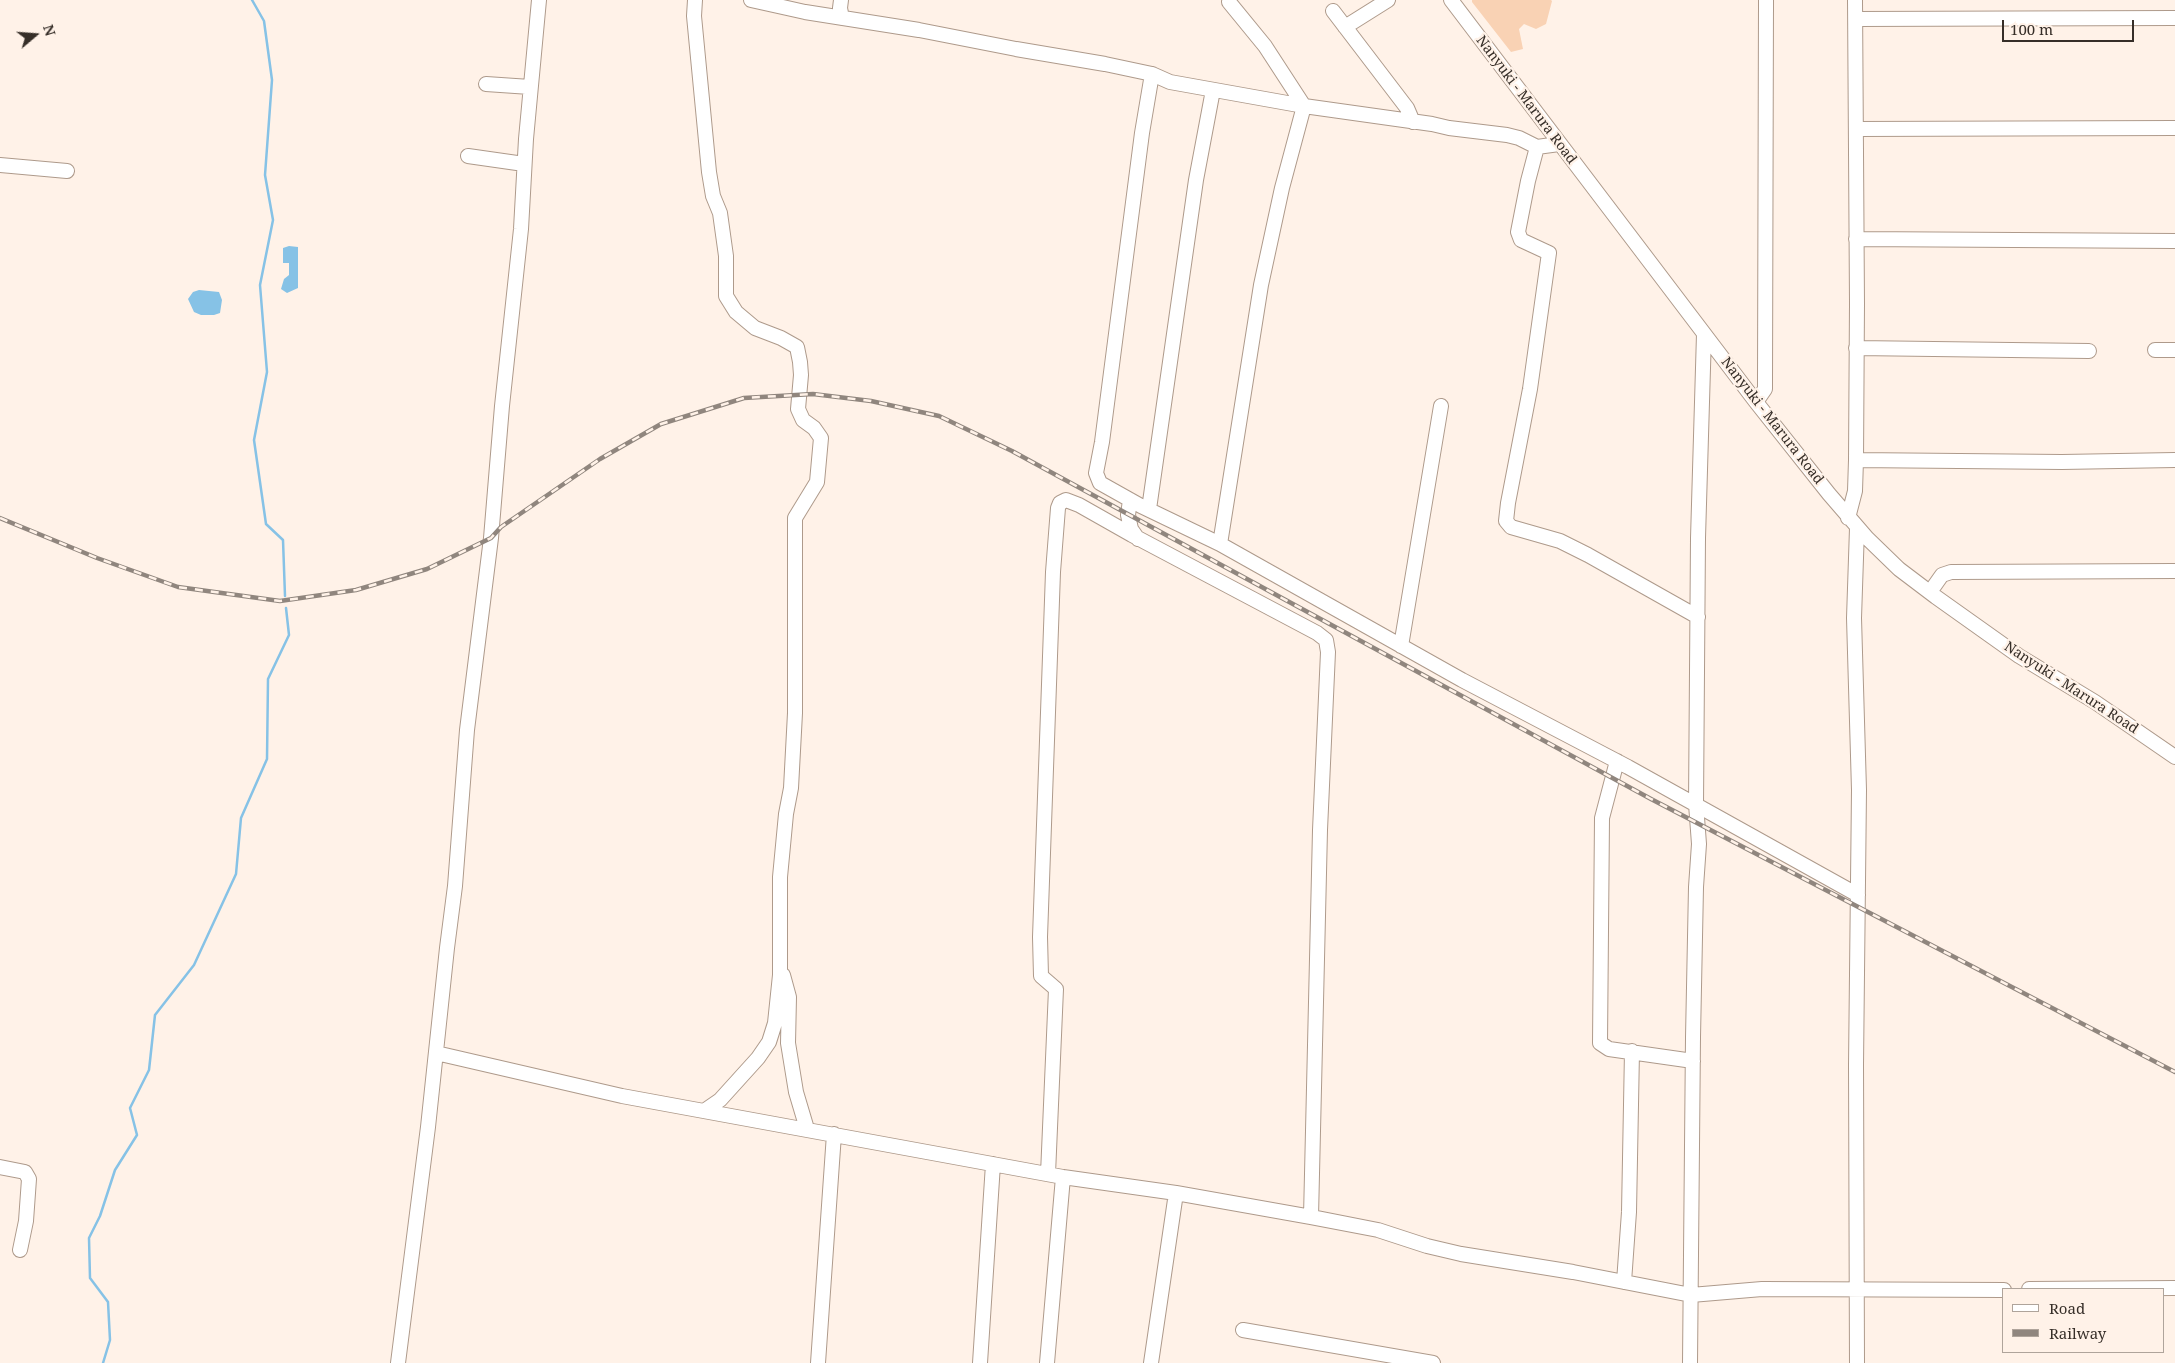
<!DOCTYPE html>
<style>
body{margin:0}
#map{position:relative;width:2175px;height:1363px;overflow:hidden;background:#fff2e8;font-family:"Noto Serif",serif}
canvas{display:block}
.legend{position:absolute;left:2002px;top:1288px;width:162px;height:65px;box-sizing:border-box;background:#fff2e8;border:1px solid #afa49b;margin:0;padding:6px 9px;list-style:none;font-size:15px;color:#362e28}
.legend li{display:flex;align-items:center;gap:10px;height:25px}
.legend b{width:25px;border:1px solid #afa49b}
.north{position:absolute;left:10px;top:10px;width:50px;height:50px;-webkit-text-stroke:4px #fff2e8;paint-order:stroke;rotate:72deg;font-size:14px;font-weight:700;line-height:20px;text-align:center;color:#362e28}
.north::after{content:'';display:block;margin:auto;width:18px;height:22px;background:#362e28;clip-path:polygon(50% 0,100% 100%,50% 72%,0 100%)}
.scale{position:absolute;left:2002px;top:20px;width:132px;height:22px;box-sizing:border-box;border:2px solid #362e28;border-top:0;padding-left:6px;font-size:15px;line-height:18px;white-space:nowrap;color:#362e28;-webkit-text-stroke:4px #fff2e8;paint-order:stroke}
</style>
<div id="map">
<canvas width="2175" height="1363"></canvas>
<ul class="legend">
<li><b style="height:6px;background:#fff"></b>Road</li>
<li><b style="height:6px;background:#90867e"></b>Railway</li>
</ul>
<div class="north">N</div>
<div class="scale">100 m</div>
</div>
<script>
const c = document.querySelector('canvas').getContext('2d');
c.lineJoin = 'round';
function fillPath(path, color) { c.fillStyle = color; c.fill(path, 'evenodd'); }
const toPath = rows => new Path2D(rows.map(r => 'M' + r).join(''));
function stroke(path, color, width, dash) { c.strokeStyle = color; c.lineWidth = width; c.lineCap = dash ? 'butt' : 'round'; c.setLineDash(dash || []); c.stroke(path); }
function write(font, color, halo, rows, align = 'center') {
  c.font = font + ' "Noto Serif",serif'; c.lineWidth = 4.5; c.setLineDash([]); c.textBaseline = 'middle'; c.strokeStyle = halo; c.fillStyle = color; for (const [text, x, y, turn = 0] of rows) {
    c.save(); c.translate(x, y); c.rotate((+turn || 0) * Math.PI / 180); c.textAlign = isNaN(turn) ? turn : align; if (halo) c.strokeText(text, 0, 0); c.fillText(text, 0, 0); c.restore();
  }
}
const green = toPath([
 [1472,0,1551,0,1552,1,1546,24,1536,29,1524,24,1519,29,1523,49,1511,52,1472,2]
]);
const water = toPath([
 [289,246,298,247,298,288,287,293,281,289,284,279,289,275,289,263,283,263,283,248],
 [199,290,219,292,222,300,220,313,214,315,201,315,194,312,188,299,193,292]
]);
const stream = toPath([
 [252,0,264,21,272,80,265,175,273,220,260,285,267,372,254,440,266,524,283,540,285,596],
 [103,1363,110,1340,108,1302,90,1278,89,1238,100,1216,115,1170,137,1135,130,1108,149,1070,155,1015,194,965,236,874,241,818,267,759,268,679,289,635,286,608]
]);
const minor = toPath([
 [695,0,694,16,709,172,713,196,720,213,726,256,726,296,736,312,755,328,781,338,797,347,800,362,801,375,798,409,803,420,814,428,821,438,817,482,795,518,795,713,791,788,786,814,780,877,780,975,775,1023,769,1042,758,1058,720,1100,704,1111],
 [751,0,805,12,919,30,1016,49,1105,64,1152,74,1170,82,1304,106,1432,124,1449,128,1507,135,1519,138,1537,147,1559,144],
 [841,0,840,8,842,18],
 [1451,0,1756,402,1829,494,1867,538,1899,569,1936,597,2019,656,2095,702,2175,757],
 [1333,11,1407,108,1413,122],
 [1856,19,2175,18],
 [1345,27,1388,0],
 [1152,74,1142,133,1102,442,1096,473,1100,483,1141,506,1220,544,1462,680,1628,767,1858,895],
 [486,84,530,87],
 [1856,129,2175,128],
 [1537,147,1528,181,1518,232,1521,240,1549,253,1530,389,1508,503,1506,521,1511,527,1560,541,1588,555,1698,617],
 [468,156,524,164],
 [0,165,67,171],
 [1856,239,2175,241],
 [1856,348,2089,351],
 [2155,350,2175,350],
 [1756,402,1765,389,1765,381,1766,0],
 [1856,460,2062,462,2175,460],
 [1130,500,1128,515,1131,529,1138,539],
 [1149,509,1196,180,1213,90],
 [1848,518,1855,491,1856,460,1857,303,1855,0],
 [1220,544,1261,285,1282,188,1304,106,1265,46,1229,2],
 [1930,592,1942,575,1951,572,2175,571],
 [1401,646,1441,406],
 [1617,761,1602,818,1600,1043,1609,1049,1693,1061],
 [783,975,789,997,788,1043,796,1092,807,1129],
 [436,1053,622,1096,1063,1177,1176,1193,1311,1217,1378,1230,1427,1246,1461,1254,1573,1272,1691,1295,1762,1289,2004,1290],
 [0,1167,25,1172,29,1179,26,1221,20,1250],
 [1048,1174,1056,989,1041,976,1040,937,1053,572,1058,508,1060,503,1066,500,1079,505,1132,535,1317,633,1326,640,1328,652,1320,830,1311,1217],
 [1624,1282,1629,1212,1632,1051],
 [2029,1289,2175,1288],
 [1243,1330,1433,1363],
 [398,1363,428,1127,447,948,455,886,467,730,491,538,502,406,521,229,526,139,539,0],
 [818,1363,834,1134],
 [980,1363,993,1164],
 [1047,1363,1063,1177],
 [1151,1363,1176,1193],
 [1690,1363,1693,1037,1696,887,1699,844,1696,804,1698,538,1704,334],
 [1857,1363,1856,1065,1859,790,1854,618,1857,528]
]);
const rail = toPath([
 [0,518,97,558,178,587,280,601,356,590,427,569,491,538,501,527,600,459,661,424,744,398,813,394,871,401,939,416,1012,451,1651,799,2175,1072]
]);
const streetNames = [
 ["Nanyuki - Marura Road",1526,100,53],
 ["Nanyuki - Marura Road",1772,421,52],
 ["Nanyuki - Marura Road",2071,688,33]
];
fillPath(green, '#f9d2b4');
fillPath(water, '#86c2e6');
stroke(stream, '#86c2e6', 2.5);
stroke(minor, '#ae9a8b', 16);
stroke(minor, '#fff', 14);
stroke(rail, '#90867e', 4.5);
stroke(rail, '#fff2e8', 2.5, [8]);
write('14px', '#362e28', '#fff2e8', streetNames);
</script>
